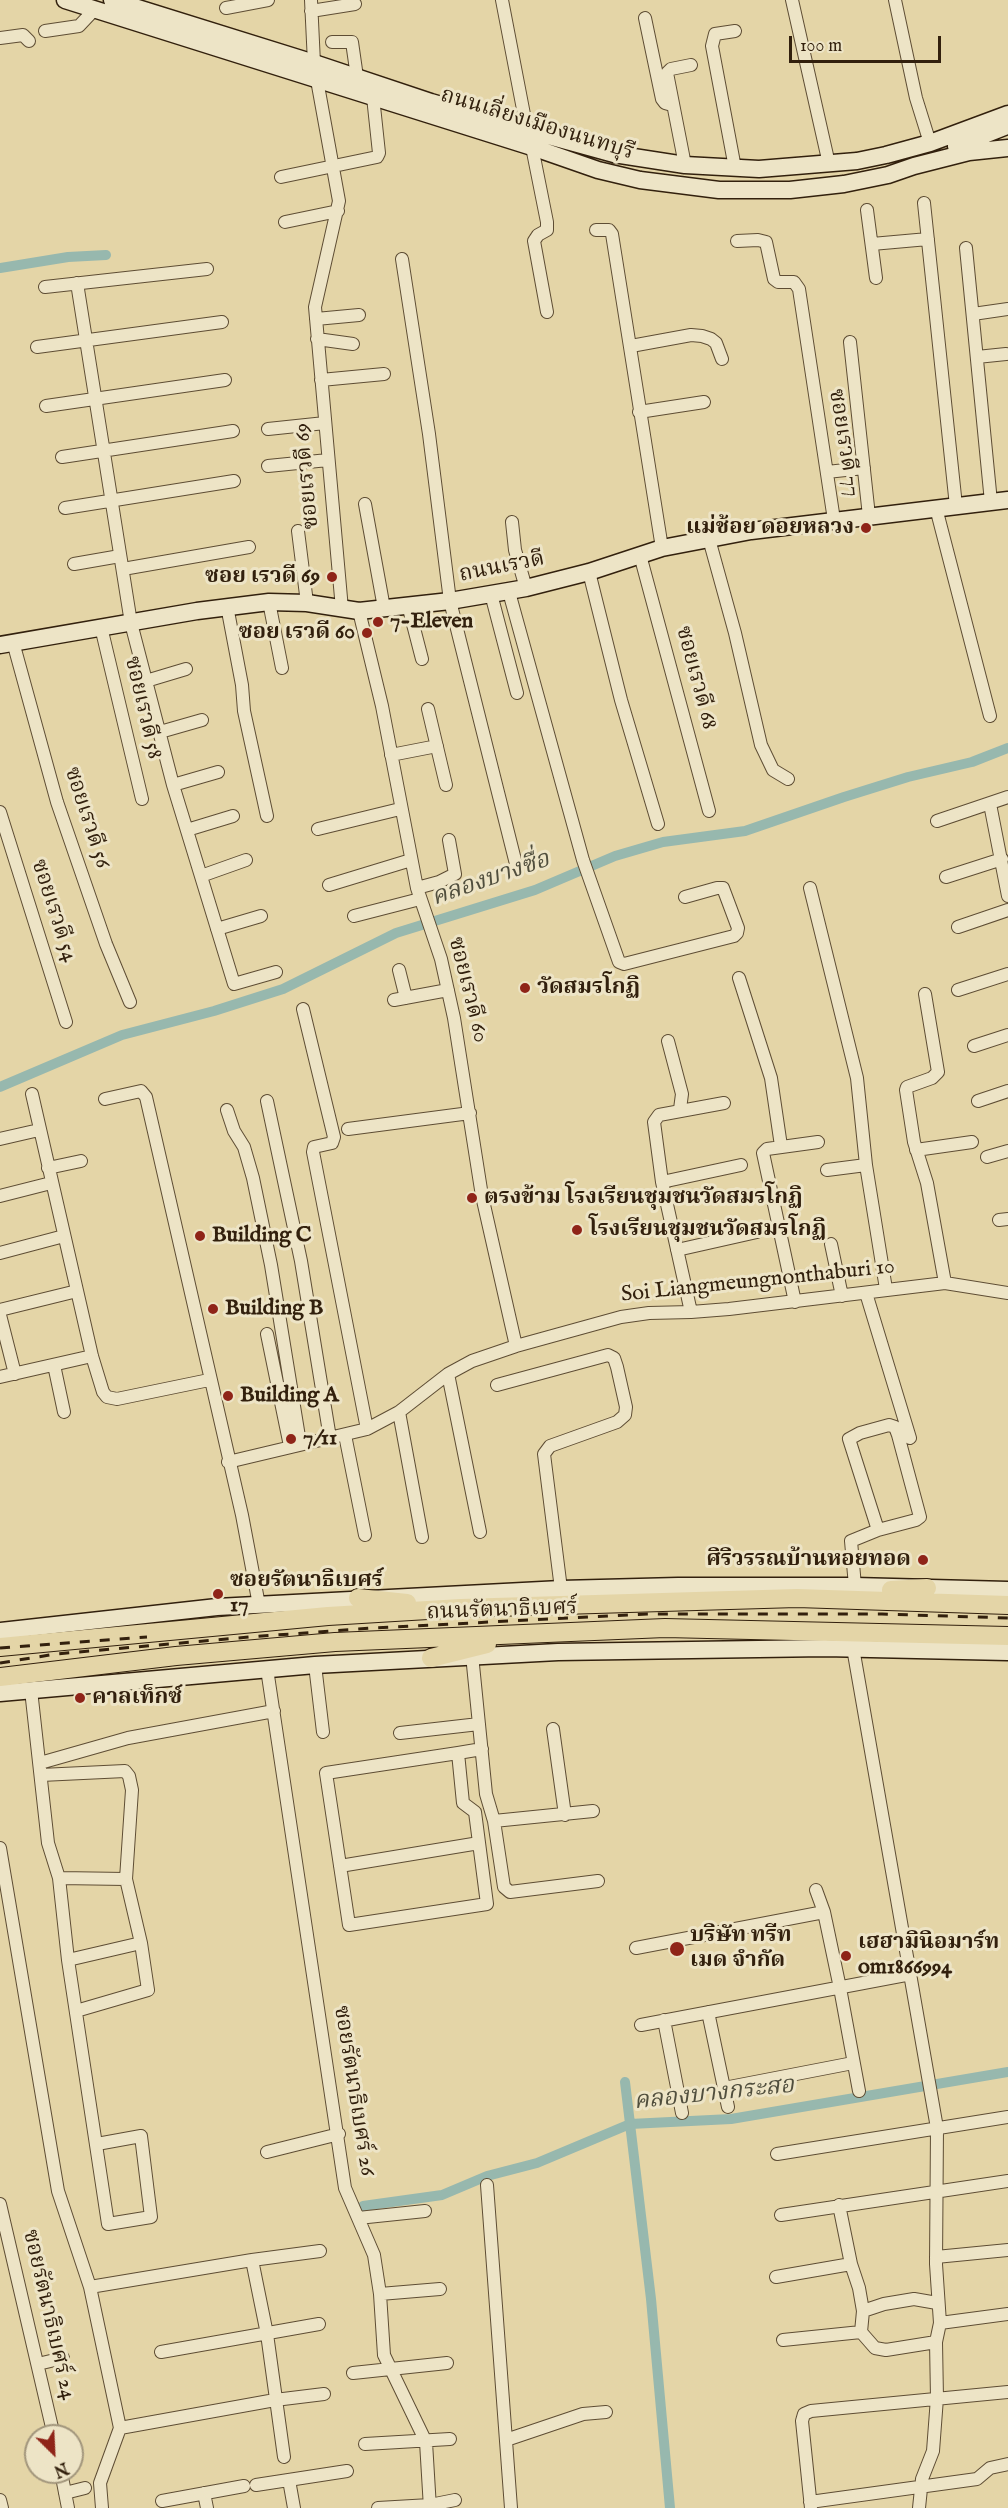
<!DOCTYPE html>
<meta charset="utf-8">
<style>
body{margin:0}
#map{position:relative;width:1008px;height:2508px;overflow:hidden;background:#e4d5a7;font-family:"IM FELL English",serif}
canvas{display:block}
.north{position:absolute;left:24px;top:2424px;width:60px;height:60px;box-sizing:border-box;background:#ede4c6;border:2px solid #a2967c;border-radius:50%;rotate:156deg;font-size:16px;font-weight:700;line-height:24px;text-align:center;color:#32200d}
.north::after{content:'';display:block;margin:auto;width:21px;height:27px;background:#8f2418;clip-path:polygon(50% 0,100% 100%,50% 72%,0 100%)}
.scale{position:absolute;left:789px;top:36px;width:152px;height:27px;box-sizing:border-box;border:3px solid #32200d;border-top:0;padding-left:8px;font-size:18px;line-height:21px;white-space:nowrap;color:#32200d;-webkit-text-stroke:4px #ede4c6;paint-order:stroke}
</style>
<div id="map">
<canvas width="1008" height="2508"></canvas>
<div class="north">N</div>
<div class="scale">100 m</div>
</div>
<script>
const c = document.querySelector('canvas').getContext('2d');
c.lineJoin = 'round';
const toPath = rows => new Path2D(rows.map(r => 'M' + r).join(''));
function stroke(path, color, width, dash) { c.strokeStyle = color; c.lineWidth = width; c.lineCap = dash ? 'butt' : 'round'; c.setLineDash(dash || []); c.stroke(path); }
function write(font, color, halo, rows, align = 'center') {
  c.font = font + ' "IM FELL English","Noto Serif Thai",serif'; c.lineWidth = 6; c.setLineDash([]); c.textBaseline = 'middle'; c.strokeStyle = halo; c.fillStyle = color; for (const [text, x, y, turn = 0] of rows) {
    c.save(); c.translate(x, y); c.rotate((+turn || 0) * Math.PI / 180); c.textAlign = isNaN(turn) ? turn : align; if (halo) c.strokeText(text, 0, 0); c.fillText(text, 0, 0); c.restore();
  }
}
const canal = toPath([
 [0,268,68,257,106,255],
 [0,1087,122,1035,214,1011,283,989,396,933,535,890,615,856,663,842,745,831,844,797,908,777,972,762,1008,748],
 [625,2082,651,2299,670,2508],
 [363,2206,442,2195,487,2176,537,2163,630,2124,731,2119,1008,2072]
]);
const street = toPath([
 [311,0,314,63],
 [502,0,527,130],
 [792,0,829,164],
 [895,0,916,98,930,143],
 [226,8,268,0],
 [311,11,355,4],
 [645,18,662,99,665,103,672,105],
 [45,31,79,26,95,9],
 [0,38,23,35,29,41],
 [332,42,352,42,357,77],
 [317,80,339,201,315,307,342,609],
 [532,147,547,222,547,230,538,235,534,241,547,312],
 [685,165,667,73,671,69,691,65],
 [735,168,712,46,715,34,735,31],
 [281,177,377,157,379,153,373,97],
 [924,203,956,506],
 [867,210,876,278],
 [285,222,338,211],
 [596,230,609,230,612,234,662,548],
 [737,241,758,240,766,242,774,279,778,282,794,282,799,289,834,520],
 [872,244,928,239],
 [966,248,991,502],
 [402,259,429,434,450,601,516,864],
 [77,283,131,623,173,785,234,984,276,972],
 [45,287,207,269],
 [973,314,1008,309],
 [316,319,359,315],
 [317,339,353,344],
 [850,342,869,516],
 [631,346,691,335,702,336,711,339,716,343,722,359],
 [37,347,222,322],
 [977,357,1006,354],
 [321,380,384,374],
 [46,406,225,380],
 [639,412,704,402],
 [268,429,325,423],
 [62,457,233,431],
 [268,466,328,460],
 [827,472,864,468],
 [365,504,384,608],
 [65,508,234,481],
 [936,508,990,716],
 [512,522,515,550,526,588],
 [298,531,307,603],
 [709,539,735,633,761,745,773,770,788,779],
 [640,555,709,811],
 [74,564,120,556],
 [123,569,249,547],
 [589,572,621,700,658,824],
 [509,592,583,860,619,962,624,964,734,936,737,933,738,928,723,888,717,888,685,897],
 [491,594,517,693],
 [269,602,282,668],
 [408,605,422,659],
 [227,606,242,685,244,711,267,816],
 [359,611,382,706,417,888,441,959,454,1018,482,1196,516,1346],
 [101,627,142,799],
 [13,642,57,802,106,944,130,1002],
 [146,681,186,669],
 [428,709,446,785],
 [160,732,202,720],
 [391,755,437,746],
 [173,785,218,772],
 [990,804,1008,896],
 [0,812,66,1022],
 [937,821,1008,797],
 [318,829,400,809],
 [187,830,233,816],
 [201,876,246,860],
 [946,877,1002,859],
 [329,885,411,860],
 [417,888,439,882,455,874,449,840],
 [810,888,857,1078,866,1165,886,1289],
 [354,916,420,899],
 [958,927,1008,910],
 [217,929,261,916],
 [399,970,406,998],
 [739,978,771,1078,781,1146],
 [958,990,1008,974],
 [925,994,938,1072,932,1078,907,1087,906,1090,914,1142,927,1183,945,1283],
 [394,1000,448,990],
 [303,1009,334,1137,332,1143,314,1147,313,1152,367,1429],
 [668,1041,682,1094,680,1109],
 [974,1046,1008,1035],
 [32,1094,92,1356,103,1392,107,1397,117,1399,209,1380],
 [105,1099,141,1091,146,1097,242,1515,259,1605],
 [267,1101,301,1261,330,1438],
 [978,1101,1008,1091],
 [227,1110,234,1131,244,1147,253,1178,271,1265,300,1443],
 [348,1129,470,1113],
 [0,1139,39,1130],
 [916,1150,972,1142],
 [987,1157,1008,1151],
 [48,1168,81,1161],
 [827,1170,866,1165],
 [662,1182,741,1165],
 [0,1196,51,1183],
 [999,1220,1008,1219],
 [831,1244,842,1296],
 [677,1250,757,1232],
 [0,1253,64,1236],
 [866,1293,910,1438],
 [795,1302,763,1153,767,1149,818,1142],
 [0,1310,77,1291],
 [691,1312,662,1182,654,1122,659,1115,724,1103],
 [0,1315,15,1374],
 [267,1334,290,1446],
 [54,1365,64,1412],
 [448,1374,480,1532],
 [0,1377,92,1356],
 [497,1385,608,1355,614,1358,617,1367,626,1407,625,1415,617,1422,550,1446,544,1454,561,1589],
 [399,1412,422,1537],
 [345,1435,365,1535],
 [228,1462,367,1429,399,1412,448,1374,472,1361,516,1346,621,1317,649,1313,691,1312,729,1309,945,1283,1008,1293],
 [855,1586,851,1541,878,1530,916,1520,920,1517,898,1435,895,1427,889,1425,860,1433,849,1439,878,1530],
 [853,1648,937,2128,936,2264,940,2323,936,2342,937,2398,933,2451,922,2479,919,2508],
 [472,1655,486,1794,494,1821,504,1887,510,1892,598,1881],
 [315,1665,323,1732],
 [267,1669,345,2188,374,2255,380,2294,384,2355,426,2442,430,2508],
 [31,1690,48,1843,59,1878,68,1960,108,2224,151,2217,141,2136,97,2144],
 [553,1729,565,1815],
 [400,1733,479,1724],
 [458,1753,463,1803,475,1812,487,1904,349,1925,326,1773,458,1753,482,1749],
 [40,1763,128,1738,274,1711],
 [41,1775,125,1771,129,1776,132,1790,126,1879,141,1943,148,1990,76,2011],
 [494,1821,593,1811],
 [0,1848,58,2191,90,2287,120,2428,100,2483,102,2508],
 [340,1866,479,1843],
 [59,1878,126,1879],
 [816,1890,824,1912,840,1988,859,2091],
 [636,1948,824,1912],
 [68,1960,141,1943],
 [708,2012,728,2107],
 [664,2020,682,2113],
 [641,2025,911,1974],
 [724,2088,853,2063],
 [267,2152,339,2134],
 [777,2154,1008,2117],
 [487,2185,511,2508],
 [0,2204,54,2436],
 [839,2205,851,2264,859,2288,863,2311,861,2332],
 [781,2215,1008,2181],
 [358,2218,425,2211],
 [936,2257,1008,2250],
 [252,2260,267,2334,284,2457],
 [776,2277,851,2264],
 [90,2287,252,2260,320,2251],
 [380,2294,440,2289],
 [863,2311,884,2304,914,2299,937,2303],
 [940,2323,1008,2314],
 [783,2340,861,2332,875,2348,886,2350,936,2342],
 [161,2352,319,2324],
 [38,2364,63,2358],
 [353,2373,447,2363],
 [120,2428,275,2400,324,2394],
 [506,2440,583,2414,606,2412],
 [365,2444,450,2439],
 [61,2472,68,2508],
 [289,2480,294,2508],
 [256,2485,347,2471],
 [65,2493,85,2488],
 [204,2493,207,2508],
 [0,2500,2,2508],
 [162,2501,244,2486],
 [810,2502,977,2479,990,2468,1008,2464],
 [378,2508,430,2505,455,2500],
 [811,2508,802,2421,804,2414,811,2411,1008,2392]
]);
const secondary = toPath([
 [65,0,532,147,598,170,640,180,719,190,790,190,844,184,888,175,914,166,969,152,1008,148],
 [112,0,314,63,431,102,527,130,614,154,685,165,759,169,857,161,886,155,930,143,1008,114],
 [956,146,1007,126],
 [0,645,197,611,269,602,307,603,359,611,450,601,526,588,589,572,662,548,751,531,1008,500],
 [0,1631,217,1607,561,1589,678,1586,855,1586,1008,1590],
 [0,1693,315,1665,558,1652,825,1648,1008,1652]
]);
const primary = toPath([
 [891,1590,927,1588],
 [358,1598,407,1603],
 [0,1647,328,1616,461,1608,797,1598,1008,1605],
 [431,1658,487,1644],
 [0,1677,176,1656,335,1642,665,1628,1008,1636]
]);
const rail = toPath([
 [0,1648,147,1637],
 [0,1663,56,1654,249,1637,373,1628,647,1614,882,1614,1008,1618]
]);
const markers = [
 [866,528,6,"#8f2418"],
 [332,577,6,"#8f2418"],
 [378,622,6,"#8f2418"],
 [367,633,6,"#8f2418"],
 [525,988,6,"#8f2418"],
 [472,1198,6,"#8f2418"],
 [577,1230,6,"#8f2418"],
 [200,1236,6,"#8f2418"],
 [213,1309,6,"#8f2418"],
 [228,1396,6,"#8f2418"],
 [291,1439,6,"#8f2418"],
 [923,1560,6,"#8f2418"],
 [218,1594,6,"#8f2418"],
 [80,1698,6,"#8f2418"],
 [677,1949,8,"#8f2418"],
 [846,1956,6,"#8f2418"]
];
const streetNames = [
 ["ถนนเลี่ยงเมืองนนทบุรี",537,125,17],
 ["ซอยเรวดี 77",843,443,81],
 ["ซอยเรวดี 69",308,476,-95],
 ["ถนนเรวดี",502,568,-11],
 ["ซอยเรวดี 68",695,678,75],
 ["ซอยเรวดี 58",142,708,77],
 ["ซอยเรวดี 56",86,818,72],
 ["ซอยเรวดี 54",53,911,72],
 ["ซอยเรวดี 60",467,990,76],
 ["Soi Liangmeungnonthaburi 10",758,1282,-6],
 ["ถนนรัตนาธิเบศร์",502,1611,-2],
 ["ซอยรัตนาธิเบศร์ 26",353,2091,81],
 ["ซอยรัตนาธิเบศร์ 24",48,2315,77]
];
const poiNames = [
 ["แม่ช้อย ดอยหลวง",854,528,"right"],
 ["ซอย เรวดี 69",320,577,"right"],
 ["7-Eleven",390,622],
 ["ซอย เรวดี 60",355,633,"right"],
 ["วัดสมรโกฏิ",537,988],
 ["ตรงข้าม โรงเรียนชุมชนวัดสมรโกฏิ",484,1198],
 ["โรงเรียนชุมชนวัดสมรโกฏิ",589,1230],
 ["Building C",212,1236],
 ["Building B",225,1309],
 ["Building A",240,1396],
 ["7/11",303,1439],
 ["ศิริวรรณบ้านหอยทอด",911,1560,"right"],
 ["ซอยรัตนาธิเบศร์",230,1581],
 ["17",230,1606],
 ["คาลเท็กซ์",92,1698],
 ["บริษัท ทรีท",690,1936],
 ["เมด จำกัด",690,1961],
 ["เฮฮามินิอมาร์ท",858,1943],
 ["om1866994",858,1968]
];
const waterNames = [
 ["คลองบางซื่อ",491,880,-19],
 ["คลองบางกระสอ",714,2095,-6]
];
stroke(canal, '#97b8ae', 10);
stroke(street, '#5e4d34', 14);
stroke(secondary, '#32200d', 19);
stroke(primary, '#32200d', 20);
stroke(street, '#ede4c6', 12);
stroke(secondary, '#ede4c6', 16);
stroke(primary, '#e4d5a7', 18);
stroke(rail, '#32200d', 3, [10, 10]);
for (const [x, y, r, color] of markers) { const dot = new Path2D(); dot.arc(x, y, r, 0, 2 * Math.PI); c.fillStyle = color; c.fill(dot); stroke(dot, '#ede4c6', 2); }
write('22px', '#32200d', '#ede4c6', streetNames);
write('bold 22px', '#32200d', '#ede4c6', poiNames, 'left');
write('italic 24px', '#504e3d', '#ede4c6', waterNames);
</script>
